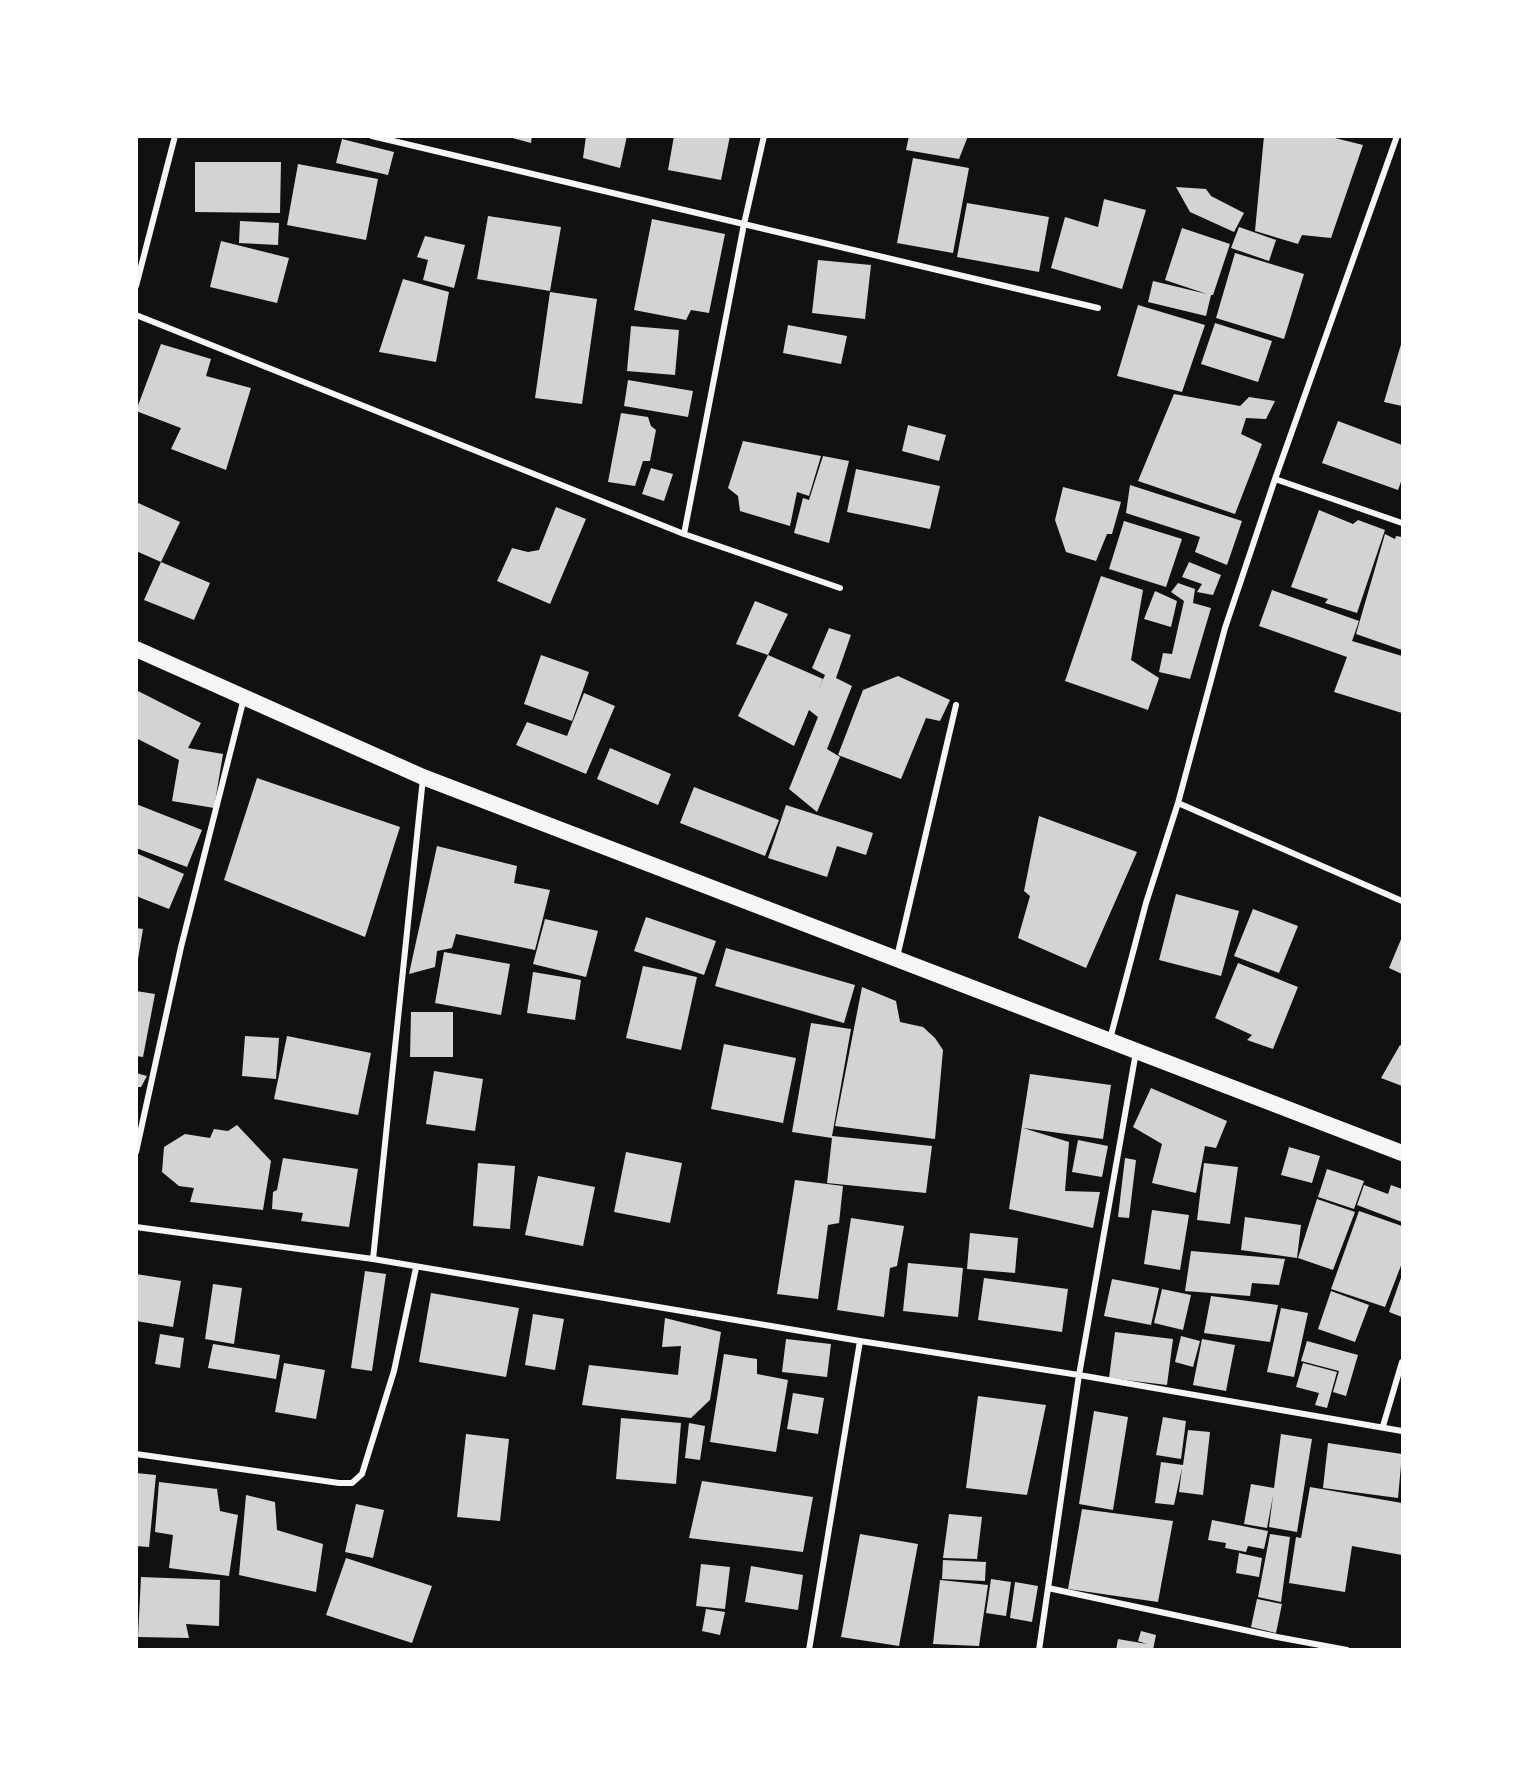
<!DOCTYPE html>
<style>
body{margin:0}
#map{position:relative;width:1539px;height:1786px;overflow:hidden;background:#111;font-family:"IBM Plex Sans",sans-serif}
canvas{display:block}
.frame{position:absolute;inset:0;border:138px solid #fff;pointer-events:none}
</style>
<div id="map">
<canvas width="1539" height="1786"></canvas>
<div class="frame"></div>
</div>
<script>
const c = document.querySelector('canvas').getContext('2d');
c.lineJoin = 'round';
function fillPath(path, color) { c.fillStyle = color; c.fill(path, 'evenodd'); }
const toPath = rows => new Path2D(rows.map(r => 'M' + r).join(''));
function stroke(path, color, width, dash) { c.strokeStyle = color; c.lineWidth = width; c.lineCap = dash ? 'butt' : 'round'; c.setLineDash(dash || []); c.stroke(path); }
const building = toPath([
 [505,136,532,136,531,143],
 [586,136,627,136,620,168,583,158],
 [674,136,730,136,721,180,668,170],
 [909,136,968,136,959,159,906,150],
 [1264,136,1327,136,1363,145,1331,238,1302,235,1298,244,1255,231],
 [342,139,394,152,388,175,336,163],
 [913,158,969,168,953,253,897,243],
 [195,162,281,162,280,213,195,212],
 [298,164,378,179,366,240,287,225],
 [1176,187,1206,189,1211,196,1244,213,1234,232,1190,212],
 [1104,199,1146,210,1122,289,1051,268,1065,217,1098,227],
 [967,203,1049,217,1039,272,957,257],
 [488,216,561,227,550,291,477,279],
 [652,219,725,234,709,313,691,310,686,320,634,310],
 [240,221,279,223,278,245,239,243],
 [1239,227,1276,240,1269,261,1231,248],
 [1182,228,1230,244,1213,295,1211,295,1206,316,1148,302,1153,281,1207,294,1165,280],
 [425,236,465,245,454,288,423,280,428,260,417,257],
 [221,241,289,258,277,303,210,287],
 [1235,253,1304,274,1284,339,1216,318],
 [818,260,871,265,865,319,812,313],
 [403,279,449,292,436,362,379,352],
 [550,292,597,299,582,404,535,398],
 [1138,305,1205,325,1182,392,1117,376],
 [1215,323,1272,341,1258,382,1201,364],
 [788,325,847,336,841,364,783,353],
 [631,326,679,330,675,375,627,371],
 [1402,341,1402,406,1384,402],
 [161,344,211,359,206,376,251,388,226,470,171,449,181,428,136,411],
 [628,380,693,391,688,417,624,406],
 [1174,394,1240,406,1249,397,1275,401,1266,419,1246,418,1241,434,1262,444,1235,514,1138,481],
 [621,413,648,417,651,426,656,430,650,461,643,461,635,486,608,482],
 [1338,421,1402,445,1402,479,1398,490,1322,463],
 [908,425,946,435,939,461,902,451],
 [743,441,821,456,809,496,797,492,790,526,740,511,738,496,728,488],
 [823,456,849,461,829,543,794,533,803,498,809,500],
 [651,468,673,474,664,501,642,494],
 [856,469,940,486,930,529,847,512],
 [1130,485,1242,521,1227,565,1195,552,1200,537,1126,513],
 [1063,487,1121,502,1112,534,1107,534,1096,561,1066,552,1055,520],
 [136,502,180,522,161,562,136,551],
 [556,507,586,519,550,604,497,581,512,548,528,552,539,550],
 [1319,510,1353,524,1358,520,1385,530,1357,613,1325,603,1328,599,1291,587],
 [1124,521,1182,539,1166,587,1109,569],
 [1385,534,1395,539,1396,536,1402,537,1402,650,1356,634],
 [161,562,210,583,194,620,144,600],
 [1189,562,1221,575,1213,595,1197,592,1202,584,1182,577],
 [1101,576,1143,590,1131,660,1159,678,1148,710,1065,681],
 [1178,583,1195,589,1193,603,1211,608,1190,679,1159,672,1163,653,1172,654,1184,601,1171,592],
 [1272,590,1359,621,1352,641,1402,656,1402,713,1334,692,1347,657,1259,626],
 [1155,591,1177,601,1171,627,1144,619],
 [755,601,788,614,768,655,736,644],
 [829,628,851,635,836,678,852,686,827,749,840,757,817,812,789,789,818,717,809,710,794,746,738,716,768,655,823,679,816,695,825,675,812,668],
 [541,655,589,672,572,721,524,704],
 [898,676,950,700,940,721,926,718,901,779,838,755,863,690],
 [136,690,201,723,188,748,223,754,214,808,172,801,179,760,136,738],
 [584,693,615,706,586,774,516,745,527,722,567,736],
 [610,748,671,774,658,805,597,779],
 [257,778,400,827,365,937,224,880],
 [694,787,779,820,765,856,680,823],
 [136,804,202,830,187,867,136,848],
 [786,805,873,833,866,855,837,846,827,877,768,858],
 [1039,816,1137,852,1086,968,1018,938,1030,896,1024,891],
 [437,846,517,866,514,883,550,890,535,950,456,934,452,948,437,951,435,967,409,974],
 [136,853,184,874,169,909,136,896],
 [1176,894,1239,911,1221,976,1159,960],
 [1253,909,1298,926,1279,973,1234,956],
 [646,917,716,941,704,975,634,951],
 [545,919,598,931,586,977,533,964],
 [136,928,143,929,138,959,136,959],
 [1402,937,1402,974,1389,968],
 [726,948,855,985,844,1023,715,986],
 [444,952,510,964,501,1015,435,1003],
 [1238,963,1298,987,1273,1049,1247,1040,1252,1035,1215,1018],
 [643,966,697,977,681,1050,626,1038],
 [533,972,581,980,575,1020,527,1013],
 [862,987,896,1001,900,1022,923,1027,935,1038,943,1050,935,1139,835,1126],
 [136,991,155,994,143,1057,136,1056],
 [411,1012,453,1012,453,1057,410,1057],
 [811,1023,851,1029,832,1136,932,1146,926,1193,827,1183,832,1138,792,1132],
 [245,1036,279,1038,276,1079,242,1076],
 [287,1036,371,1053,358,1115,274,1099],
 [724,1044,796,1058,783,1123,711,1109],
 [1400,1045,1402,1046,1402,1086,1381,1078],
 [434,1071,483,1079,475,1131,426,1124],
 [136,1073,147,1076,141,1087,136,1087],
 [1030,1074,1111,1085,1103,1139,1023,1128,1069,1142,1065,1191,1100,1192,1093,1228,1009,1209],
 [1151,1088,1227,1121,1216,1148,1205,1146,1196,1193,1152,1183,1162,1144,1133,1127],
 [237,1125,271,1161,263,1210,190,1202,194,1188,179,1186,162,1172,164,1147,185,1134,210,1138,214,1129,228,1131],
 [1078,1140,1108,1146,1102,1177,1072,1172],
 [1289,1147,1320,1156,1312,1183,1281,1175],
 [626,1152,682,1163,670,1223,614,1212],
 [283,1158,358,1169,349,1227,301,1221,303,1213,272,1209,273,1192,277,1190],
 [1125,1158,1136,1160,1129,1218,1118,1217],
 [478,1163,515,1166,510,1229,473,1226],
 [1204,1163,1238,1167,1230,1224,1197,1220],
 [1327,1169,1364,1181,1354,1209,1318,1197],
 [538,1176,595,1187,583,1246,525,1235],
 [795,1180,843,1186,839,1223,828,1225,818,1299,777,1294],
 [1364,1185,1388,1194,1391,1185,1402,1189,1402,1222,1357,1205],
 [1317,1199,1355,1212,1333,1270,1298,1258],
 [1152,1210,1189,1215,1180,1270,1144,1264],
 [1359,1211,1402,1226,1402,1263,1385,1307,1331,1289],
 [1245,1217,1301,1225,1297,1258,1241,1250],
 [851,1218,904,1226,897,1266,890,1268,884,1317,837,1310],
 [970,1233,1018,1238,1015,1273,967,1269],
 [1191,1251,1285,1259,1279,1285,1252,1283,1250,1296,1185,1291],
 [908,1263,963,1268,958,1317,903,1311],
 [365,1271,386,1274,372,1371,351,1368],
 [136,1274,181,1281,173,1327,136,1321],
 [1402,1275,1402,1317,1389,1312],
 [984,1278,1068,1289,1062,1332,978,1320],
 [1112,1279,1159,1288,1151,1325,1104,1316],
 [213,1284,242,1288,234,1344,205,1339],
 [1162,1289,1191,1295,1183,1330,1154,1323],
 [1331,1291,1369,1305,1355,1342,1318,1329],
 [431,1293,519,1308,506,1377,419,1362],
 [1211,1296,1278,1305,1270,1342,1204,1333],
 [1281,1308,1308,1313,1294,1377,1267,1372],
 [533,1314,564,1319,555,1370,525,1365],
 [665,1318,721,1332,710,1400,691,1418,582,1405,589,1365,678,1375,681,1346,662,1347],
 [1115,1332,1173,1339,1167,1385,1109,1378],
 [160,1334,184,1338,180,1368,155,1364],
 [1181,1336,1200,1341,1193,1367,1175,1362],
 [786,1339,831,1344,827,1377,782,1372],
 [1202,1339,1235,1345,1226,1391,1193,1385],
 [1307,1341,1358,1355,1346,1396,1333,1392,1339,1371,1301,1361],
 [213,1344,280,1355,276,1379,208,1368],
 [724,1354,757,1359,757,1374,788,1380,776,1452,710,1442],
 [284,1363,325,1370,316,1419,275,1412],
 [1303,1363,1337,1372,1327,1408,1315,1405,1319,1393,1296,1387],
 [793,1393,824,1398,818,1434,787,1429],
 [978,1396,1046,1405,1027,1495,966,1488],
 [1094,1411,1128,1417,1113,1510,1079,1504],
 [1163,1417,1186,1421,1181,1459,1156,1455],
 [621,1418,681,1423,676,1484,616,1479],
 [689,1423,705,1426,700,1460,685,1458],
 [1188,1430,1210,1432,1203,1495,1179,1492,1182,1468,1174,1505,1155,1503,1161,1462,1183,1465],
 [466,1434,509,1439,500,1521,457,1517],
 [1281,1434,1312,1439,1297,1532,1269,1527,1273,1496,1267,1528,1244,1524,1251,1484,1274,1488],
 [1328,1443,1402,1454,1398,1498,1323,1488],
 [136,1473,156,1475,149,1547,136,1546],
 [702,1481,813,1497,803,1552,689,1538],
 [159,1482,217,1489,220,1511,238,1515,229,1576,169,1568,173,1535,155,1532],
 [1310,1487,1402,1503,1402,1555,1352,1546,1345,1592,1289,1583,1296,1537,1301,1538],
 [246,1495,275,1502,277,1530,323,1544,316,1592,239,1575],
 [356,1504,384,1510,373,1558,345,1552],
 [1082,1509,1173,1521,1158,1602,1068,1589],
 [949,1514,982,1517,977,1559,943,1558],
 [1212,1520,1268,1531,1264,1549,1248,1546,1246,1552,1225,1548,1226,1543,1208,1540],
 [860,1534,918,1544,899,1646,841,1637],
 [1270,1534,1290,1537,1281,1602,1258,1597],
 [1239,1553,1262,1558,1259,1577,1236,1573],
 [346,1558,432,1586,412,1643,326,1615],
 [943,1560,986,1562,985,1581,942,1579],
 [701,1564,730,1567,725,1609,696,1606],
 [751,1566,803,1575,798,1610,745,1602],
 [141,1577,220,1580,219,1626,186,1624,189,1638,138,1637],
 [991,1579,1011,1582,1006,1616,986,1613],
 [940,1580,988,1585,979,1646,933,1644],
 [1015,1582,1038,1586,1032,1622,1010,1618],
 [1257,1599,1282,1604,1276,1633,1251,1627],
 [706,1609,725,1612,720,1635,702,1631],
 [1141,1631,1156,1635,1153,1650,1116,1650,1118,1639,1147,1644,1138,1641]
]);
const minor = toPath([
 [372,136,1098,308],
 [136,286,175,136],
 [136,315,684,534,840,588],
 [1275,479,1402,523],
 [684,534,744,224,764,136],
 [1178,803,1402,901],
 [897,957,956,705],
 [1110,1039,1146,903,1178,803,1225,628,1275,479,1397,136],
 [136,1152,181,947,244,698],
 [136,1227,373,1259,860,1341,1079,1375,1402,1431],
 [373,1259,423,778],
 [1383,1426,1402,1362],
 [136,1454,339,1483,352,1483,362,1474,394,1371,416,1268],
 [1048,1588,1277,1637,1347,1650],
 [809,1650,860,1341],
 [1039,1650,1079,1375,1136,1052]
]);
const trunk = toPath([
 [136,649,423,777,1402,1153]
]);
fillPath(building, '#d3d3d3');
stroke(minor, '#f5f5f5', 6);
stroke(trunk, '#f5f5f5', 16);
</script>
